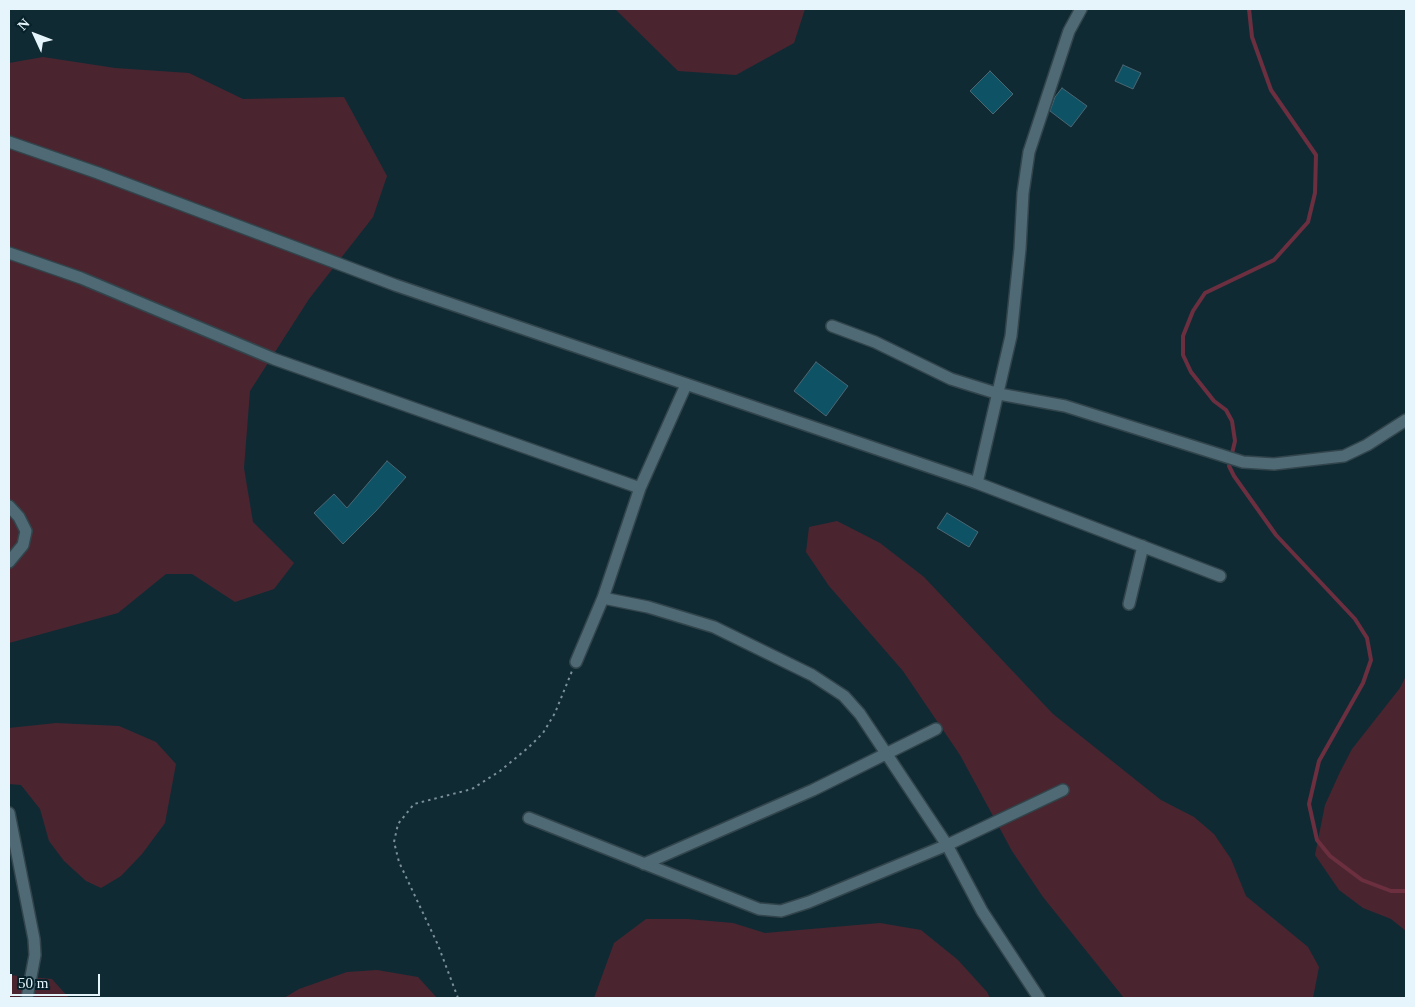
<!DOCTYPE html>
<style>
body{margin:0}
#map{position:relative;width:1415px;height:1007px;overflow:hidden;background:#102a34;font-family:"Times New Roman",serif}
canvas{display:block}
.frame{position:absolute;inset:0;border:10px solid #e5f5fb;pointer-events:none}
.north{position:absolute;left:10px;top:10px;width:50px;height:50px;-webkit-text-stroke:4px #06212a;paint-order:stroke;rotate:313deg;font-size:14px;font-weight:700;line-height:20px;text-align:center;color:#e5f5fb}
.north::after{content:'';display:block;margin:auto;width:18px;height:22px;background:#e5f5fb;clip-path:polygon(50% 0,100% 100%,50% 72%,0 100%)}
.scale{position:absolute;left:10px;top:974px;width:90px;height:22px;box-sizing:border-box;border:2px solid #e5f5fb;border-top:0;padding-left:6px;font-size:15px;line-height:18px;white-space:nowrap;color:#e5f5fb;-webkit-text-stroke:4px #06212a;paint-order:stroke}
</style>
<div id="map">
<canvas width="1415" height="1007"></canvas>
<div class="frame"></div>
<div class="north">N</div>
<div class="scale">50 m</div>
</div>
<script>
const c = document.querySelector('canvas').getContext('2d');
c.lineJoin = 'round';
function fillPath(path, color) { c.fillStyle = color; c.fill(path, 'evenodd'); }
const toPath = rows => new Path2D(rows.map(r => 'M' + r).join(''));
function stroke(path, color, width, dash) { c.strokeStyle = color; c.lineWidth = width; c.lineCap = dash ? 'butt' : 'round'; c.setLineDash(dash || []); c.stroke(path); }
const green = toPath([
 [615,9,805,9,794,43,736,75,678,71],
 [43,57,115,68,189,73,243,99,344,97,387,176,373,217,309,299,250,391,244,468,253,522,294,563,274,589,235,602,192,574,166,574,118,613,9,643,9,63],
 [837,521,880,543,924,577,1053,714,1161,800,1194,817,1214,834,1231,859,1246,896,1308,947,1319,967,1313,998,1124,998,1043,897,1012,851,960,755,903,671,829,586,806,552,809,527],
 [1406,676,1406,931,1391,919,1363,908,1339,890,1315,855,1325,805,1340,772,1352,749,1400,688],
 [56,723,119,726,156,742,176,764,165,823,142,854,121,876,101,888,86,881,64,861,49,841,40,809,21,785,9,784,9,728],
 [646,919,687,919,733,923,765,933,880,923,921,930,958,960,987,992,990,998,594,998,614,943],
 [377,970,418,977,437,998,284,998,299,989,347,972],
 [9,975,52,979,69,998,9,998]
]);
const stream = toPath([
 [1249,9,1252,37,1271,90,1316,155,1315,193,1308,222,1274,260,1205,293,1193,311,1183,336,1183,355,1191,372,1214,401,1226,410,1232,421,1235,441,1229,466,1234,476,1276,535,1355,619,1367,638,1371,660,1363,683,1319,761,1309,804,1317,840,1330,856,1362,880,1391,891,1406,891]
]);
const building = toPath([
 [1123,65,1141,73,1133,89,1115,81,1123,65],
 [990,71,1013,94,993,114,970,91,990,71],
 [1062,88,1087,106,1071,127,1050,111,1055,97,1062,88],
 [816,362,848,386,826,416,794,391,816,362],
 [387,461,406,477,376,511,343,544,314,513,334,494,347,508,387,461],
 [947,513,978,532,969,547,937,528,947,513]
]);
const path = toPath([
 [458,998,438,945,399,862,394,842,398,824,414,804,472,789,500,771,529,747,543,733,555,713,572,671]
]);
const street = toPath([
 [9,142,98,173,395,285,977,483,1220,576],
 [9,253,81,278,274,359,640,488],
 [832,326,875,342,951,379,999,394,1065,406,1243,462,1274,464,1344,456,1367,445,1406,420],
 [977,483,1011,336,1020,249,1023,193,1029,152,1069,31,1081,9],
 [9,506,19,517,26,531,23,545,9,562],
 [603,598,648,607,714,627,812,675,844,696,860,714,947,845,982,911,1039,998],
 [1129,604,1143,546],
 [576,662,603,598,640,488,686,385],
 [9,813,34,939,35,955,27,998],
 [529,818,759,909,781,911,809,902,947,845,1063,790],
 [644,864,813,790,936,729]
]);
fillPath(green, '#4a252f');
stroke(stream, '#6c2f40', 4);
fillPath(building, '#0e5266');
stroke(building, '#4b6772', 1);
stroke(street, '#32454c', 14);
stroke(path, '#7b9098', 2, [2.5, 4]);
stroke(street, '#4f6a75', 11);
</script>
